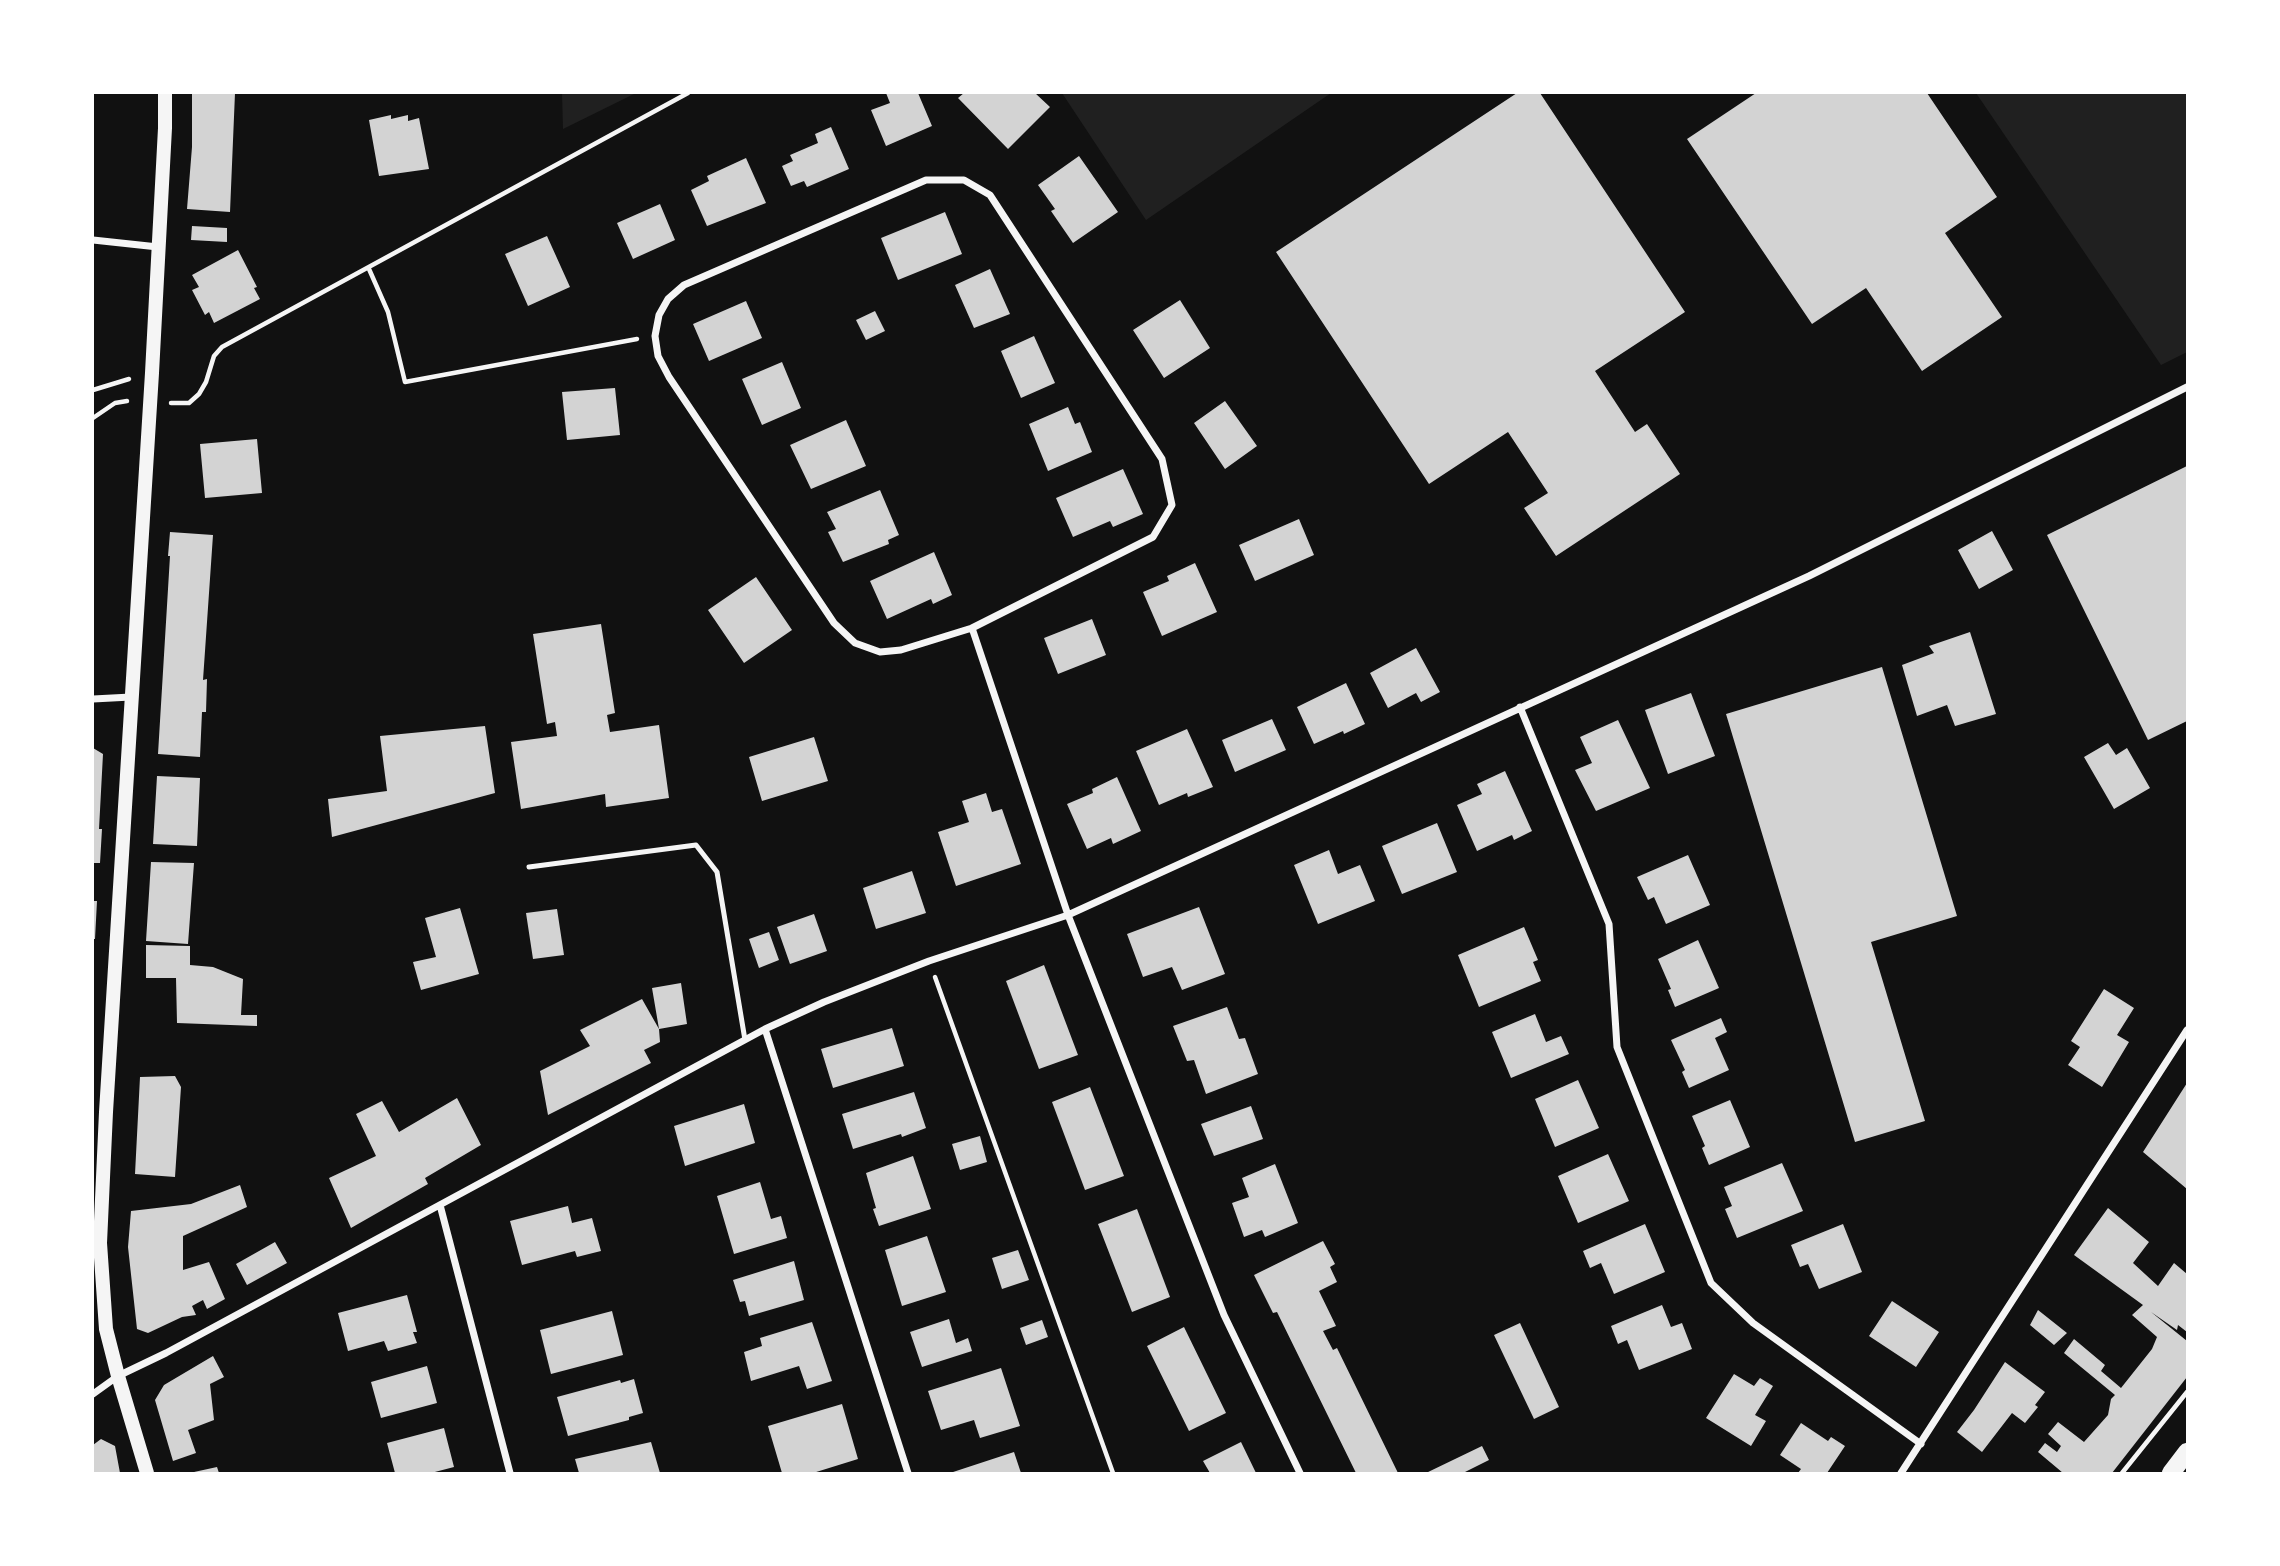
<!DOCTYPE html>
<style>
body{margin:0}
#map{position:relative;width:2280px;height:1566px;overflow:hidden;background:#111;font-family:"Open Sans",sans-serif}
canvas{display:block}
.frame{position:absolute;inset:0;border:94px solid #fff;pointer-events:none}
</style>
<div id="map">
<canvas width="2280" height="1566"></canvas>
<div class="frame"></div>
</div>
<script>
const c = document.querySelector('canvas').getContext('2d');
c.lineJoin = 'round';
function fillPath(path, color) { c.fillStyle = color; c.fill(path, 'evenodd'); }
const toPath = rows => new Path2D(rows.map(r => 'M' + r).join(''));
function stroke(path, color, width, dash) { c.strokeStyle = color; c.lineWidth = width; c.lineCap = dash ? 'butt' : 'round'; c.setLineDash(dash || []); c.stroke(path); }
const green = toPath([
 [562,93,636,93,563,129],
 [1062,93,1331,93,1146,220],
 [1976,93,2187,93,2187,352,2161,365]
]);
const building = toPath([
 [192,93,235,93,230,212,187,209,192,147],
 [886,93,918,93,932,126,886,146,871,110,890,103],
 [964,93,1035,93,1050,107,1008,149,958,98],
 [1517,93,1540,93,1685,312,1595,371,1635,432,1647,424,1680,474,1556,556,1524,508,1548,493,1508,432,1429,484,1276,252],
 [1756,93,1927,93,1997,197,1945,233,2002,317,1922,371,1866,288,1812,324,1687,139],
 [391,115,391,119,408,115,408,121,419,118,429,169,379,176,369,120],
 [831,127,849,169,807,187,804,181,791,186,782,166,793,161,790,155,818,143,815,134],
 [1079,156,1118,212,1073,243,1051,211,1055,209,1038,185],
 [746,158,766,203,707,226,691,190,709,181,707,176],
 [660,204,675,240,633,259,617,223],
 [945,212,962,254,898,280,881,238],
 [192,226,227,228,227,242,191,240],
 [547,236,570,287,528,306,505,254],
 [238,250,257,287,254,288,260,299,214,323,209,312,205,315,192,290,199,287,192,275],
 [990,269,1010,314,974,328,955,285],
 [1180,300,1210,348,1164,378,1133,330],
 [746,301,762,338,709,361,693,324],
 [875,311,885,331,866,340,856,320],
 [1034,336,1055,383,1021,398,1001,351],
 [782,362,801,408,762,425,742,379],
 [615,388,620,435,567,440,562,392],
 [1225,401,1257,446,1225,469,1194,423],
 [1068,407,1075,424,1080,422,1092,452,1048,471,1029,424],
 [846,420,866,466,811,489,790,445],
 [257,439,262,493,205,498,200,444],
 [2187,466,2187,721,2148,740,2047,535],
 [1123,469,1143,514,1113,527,1110,521,1073,537,1056,498],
 [880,490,899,535,888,540,889,544,843,562,828,532,836,529,827,512],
 [1299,519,1314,555,1255,581,1239,545],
 [1992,531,2013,570,1979,589,1958,550],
 [170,532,213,535,203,680,207,679,206,712,202,712,200,757,158,754,170,556,168,556],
 [934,552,952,595,933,604,931,599,887,619,870,581],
 [1195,563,1217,612,1162,636,1143,592,1169,581,1167,576],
 [756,577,792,630,744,663,708,610],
 [1092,619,1106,655,1058,674,1044,638],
 [601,624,615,713,607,715,610,732,659,725,669,798,606,807,605,794,521,809,511,742,557,736,555,722,547,724,533,634],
 [1970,632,1996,714,1955,726,1947,705,1917,716,1902,665,1934,653,1929,646],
 [1416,648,1440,692,1421,702,1416,693,1388,708,1370,673],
 [1882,667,1957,916,1871,942,1925,1121,1855,1142,1726,714],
 [1346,683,1365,724,1344,734,1343,731,1314,744,1297,707],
 [1691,693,1715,756,1668,774,1645,710],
 [1272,719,1286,750,1235,772,1222,740],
 [1618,720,1650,788,1596,811,1575,770,1592,763,1580,737],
 [485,726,495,793,332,837,328,799,387,791,380,736],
 [1187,729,1213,787,1188,797,1187,793,1159,805,1136,751],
 [814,737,828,781,762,801,749,757],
 [2108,743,2116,755,2127,748,2150,788,2114,809,2084,757],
 [93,748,103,754,99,829,102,829,100,863,93,863],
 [1505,771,1532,831,1514,840,1512,835,1477,851,1457,805,1482,794,1477,784],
 [157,776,200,778,197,846,153,844],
 [1117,777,1141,831,1113,844,1111,838,1087,849,1067,804,1093,793,1092,789],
 [986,793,992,812,1002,809,1021,864,956,886,938,832,969,822,962,801],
 [1437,823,1457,872,1402,894,1382,846],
 [1329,850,1338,874,1360,865,1375,901,1318,924,1294,865],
 [1688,855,1710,905,1666,924,1654,897,1648,900,1637,877],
 [151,862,194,863,188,944,146,941],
 [912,871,926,913,876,929,863,888],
 [93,901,97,901,95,939,93,939],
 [1199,907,1225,974,1182,990,1172,967,1143,977,1127,934],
 [460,908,479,974,421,990,413,962,436,957,425,918],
 [557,909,564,955,533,959,526,913],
 [814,914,827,951,790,964,777,927],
 [1524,927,1538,960,1533,962,1541,981,1479,1007,1458,955],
 [769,932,779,960,759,968,749,939],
 [1698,940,1719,988,1675,1007,1668,990,1671,989,1658,959],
 [146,945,190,946,190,965,213,967,243,979,241,1015,257,1015,257,1026,177,1023,176,978,146,978],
 [1044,965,1078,1055,1039,1069,1006,981],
 [681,983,687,1024,659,1029,660,1042,644,1050,651,1063,548,1115,540,1071,590,1046,580,1030,642,999,659,1029,652,988],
 [2104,989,2134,1008,2117,1035,2129,1042,2102,1087,2068,1065,2080,1047,2071,1041],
 [1227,1007,1239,1039,1245,1038,1258,1074,1206,1094,1194,1060,1187,1061,1173,1026],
 [1535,1014,1546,1042,1561,1036,1569,1054,1511,1078,1492,1032],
 [1721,1018,1727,1032,1715,1038,1729,1070,1689,1088,1682,1072,1685,1070,1671,1040],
 [892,1028,904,1066,833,1088,821,1049],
 [175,1076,181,1087,175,1177,135,1174,140,1077],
 [1578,1080,1599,1128,1555,1147,1535,1099],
 [2187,1083,2187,1189,2143,1152],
 [1090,1087,1124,1176,1085,1190,1052,1102],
 [914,1092,926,1128,902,1137,901,1134,853,1149,842,1114],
 [457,1098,481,1145,425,1178,428,1184,351,1228,329,1178,376,1156,356,1114,382,1101,399,1132],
 [1730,1100,1750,1147,1709,1165,1702,1148,1705,1146,1692,1116],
 [744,1104,755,1143,685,1166,674,1126],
 [1251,1106,1263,1139,1214,1156,1201,1124],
 [980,1136,987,1162,960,1170,952,1144],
 [1608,1154,1629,1201,1578,1223,1558,1176],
 [913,1156,931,1209,879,1226,873,1209,876,1208,866,1173],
 [1782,1163,1803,1211,1737,1238,1725,1209,1732,1206,1724,1187],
 [1275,1164,1298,1223,1265,1237,1262,1230,1244,1237,1232,1203,1249,1197,1242,1178],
 [760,1182,771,1219,781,1216,787,1238,734,1254,717,1196],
 [240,1185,247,1207,183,1236,183,1270,209,1262,225,1299,207,1309,203,1300,192,1306,196,1315,182,1317,148,1333,137,1329,128,1247,131,1211,191,1204],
 [568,1206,572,1223,592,1218,601,1251,577,1257,575,1251,522,1265,510,1221],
 [2108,1208,2149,1242,2133,1263,2158,1286,2174,1263,2187,1274,2187,1332,2178,1325,2177,1330,2151,1312,2187,1341,2187,1377,2112,1473,2063,1473,2038,1452,2045,1443,2057,1452,2061,1446,2048,1434,2058,1422,2084,1442,2108,1415,2111,1399,2115,1395,2064,1353,2074,1339,2105,1365,2101,1371,2121,1388,2152,1349,2157,1337,2132,1315,2143,1305,2074,1255],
 [1137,1209,1170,1297,1132,1312,1098,1224],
 [1645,1224,1665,1272,1614,1294,1601,1263,1590,1268,1583,1251],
 [1843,1224,1862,1272,1819,1289,1808,1264,1800,1267,1791,1245],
 [927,1236,946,1292,902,1306,885,1250],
 [1323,1241,1335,1264,1330,1267,1337,1282,1319,1291,1336,1326,1323,1331,1333,1350,1337,1348,1398,1473,1356,1473,1277,1312,1273,1313,1254,1275],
 [275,1242,287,1263,247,1285,236,1264],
 [1018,1250,1029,1280,1002,1289,992,1258],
 [794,1261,804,1300,749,1316,745,1301,740,1302,733,1280],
 [407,1295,417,1332,413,1332,417,1343,388,1351,384,1341,348,1351,338,1313],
 [1892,1301,1939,1332,1916,1367,1869,1336],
 [1662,1305,1671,1327,1682,1323,1692,1349,1639,1370,1627,1340,1618,1344,1611,1326],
 [2038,1310,2067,1333,2054,1345,2030,1325],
 [612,1311,623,1355,551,1374,540,1330],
 [949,1319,956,1343,968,1338,972,1351,922,1367,910,1332],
 [1042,1320,1048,1337,1026,1345,1020,1328],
 [812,1322,832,1381,807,1389,799,1366,751,1381,744,1352,762,1346,760,1338],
 [1520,1323,1559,1407,1534,1419,1494,1335],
 [1184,1327,1226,1413,1189,1431,1147,1346],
 [213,1356,224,1377,210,1384,214,1420,188,1430,196,1453,173,1461,155,1400,164,1385],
 [2005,1362,2045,1392,2035,1405,2038,1407,2025,1423,2012,1413,1982,1452,1957,1432,1974,1410],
 [427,1366,437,1403,381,1418,371,1382],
 [1001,1368,1020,1426,980,1438,974,1420,941,1430,928,1391],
 [1734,1374,1754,1386,1760,1378,1773,1386,1755,1415,1766,1421,1751,1446,1706,1418],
 [634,1379,643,1413,629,1417,629,1420,568,1436,557,1397,620,1380,621,1383],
 [842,1404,858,1459,813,1473,782,1473,768,1426],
 [1801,1423,1828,1441,1831,1437,1845,1446,1827,1473,1798,1473,1801,1469,1780,1455],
 [444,1428,454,1467,431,1473,395,1473,387,1443],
 [101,1439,115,1446,120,1473,93,1473,93,1445],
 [651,1442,660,1473,579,1473,575,1459],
 [1241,1442,1256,1473,1210,1473,1203,1461],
 [1482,1446,1489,1460,1463,1473,1426,1473],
 [1014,1452,1021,1473,950,1473],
 [217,1467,219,1473,194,1473,194,1472]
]);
const path = toPath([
 [369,269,388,312,405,382,637,339],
 [93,390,129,379],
 [171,403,189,403,199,394,206,382,214,356,222,347,688,93],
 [93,418,115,403,127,401],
 [935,977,1113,1473],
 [2122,1473,2187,1392]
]);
const service = toPath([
 [529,867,696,845,717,872,745,1040]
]);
const minor = toPath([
 [93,240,158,247],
 [972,628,901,650,880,652,855,643,834,623,669,377,658,356,655,336,659,315,668,299,684,285,926,180,964,180,990,195,1162,459,1172,505,1153,537,972,628,1068,915,1224,1315,1300,1473],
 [93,699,131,697],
 [1520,707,1609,924,1617,1047,1711,1283,1753,1323,1921,1444],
 [765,1029,908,1473],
 [440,1205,510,1473],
 [93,1394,118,1376,166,1353,765,1029,824,1002,929,961,1068,915,1809,576,2187,387],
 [1901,1473,2187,1030]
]);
const secondary = toPath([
 [147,1473,118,1376,106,1329,100,1243,106,1112,152,373,165,128,165,93]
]);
const primary = toPath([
 [2171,1473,2187,1452]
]);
fillPath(green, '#202020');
fillPath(building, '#d3d3d3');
stroke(path, '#f5f5f5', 4.5);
stroke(service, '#f5f5f5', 5);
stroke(minor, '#f5f5f5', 7);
stroke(secondary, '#f5f5f5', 14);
stroke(primary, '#f5f5f5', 18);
</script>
